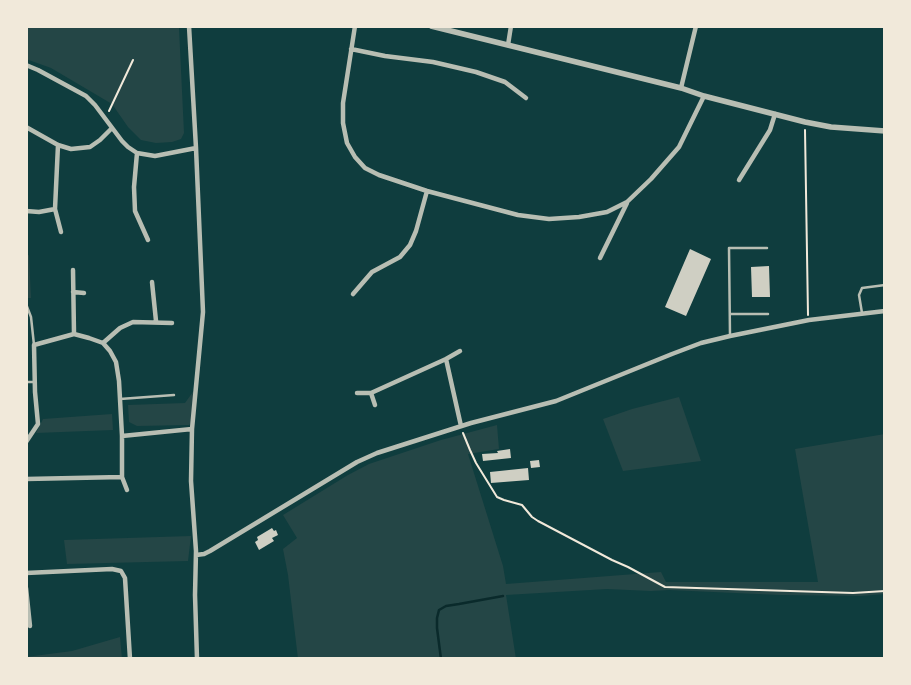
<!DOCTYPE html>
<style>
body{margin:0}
#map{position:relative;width:911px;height:685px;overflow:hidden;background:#0f3d3e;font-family:"Source Sans 3",sans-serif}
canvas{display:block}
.frame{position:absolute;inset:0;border:28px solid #f1e9da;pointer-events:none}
</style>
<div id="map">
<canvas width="911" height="685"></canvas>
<div class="frame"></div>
</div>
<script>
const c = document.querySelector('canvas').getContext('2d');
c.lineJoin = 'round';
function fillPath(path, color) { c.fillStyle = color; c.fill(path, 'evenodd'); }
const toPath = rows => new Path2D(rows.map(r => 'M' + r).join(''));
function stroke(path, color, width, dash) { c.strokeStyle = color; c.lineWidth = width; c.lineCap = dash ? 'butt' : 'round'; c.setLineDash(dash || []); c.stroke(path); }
const green = toPath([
 [26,26,164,26,179,28,184,133,181,139,172,142,156,143,141,140,128,127,112,104,51,68,26,59],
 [29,255,31,298,26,298,26,256],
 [195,389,194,421,189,425,137,426,129,422,128,405,185,403],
 [679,397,701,461,623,471,603,419,632,409],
 [112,414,113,430,36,433,43,419],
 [497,425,499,449,468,454,503,566,506,584,661,572,666,582,818,582,795,449,885,434,885,594,861,596,780,595,669,590,651,591,607,589,506,595,516,659,298,659,288,575,283,549,297,538,283,515,348,475,369,464,441,440],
 [191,536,188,561,67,564,64,540],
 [120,637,122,659,26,659,26,657,72,651]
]);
const stream = toPath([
 [441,659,437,628,437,618,439,610,446,606,459,604,503,596]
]);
const building = toPath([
 [690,249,711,259,686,316,665,307],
 [769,266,770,297,752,297,751,267],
 [510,449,511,458,483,461,482,454,498,453,497,451],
 [539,460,540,467,531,468,530,461],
 [528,468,529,480,491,483,490,472],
 [272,528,274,531,276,530,278,535,272,538,274,541,259,550,255,542,258,540,257,537]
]);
const path = toPath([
 [109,111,133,60],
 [805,130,808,315],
 [463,433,470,450,476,463,497,497,504,500,522,505,532,517,538,521,612,560,628,567,665,587,853,593,885,591]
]);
const service = toPath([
 [26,304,31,317,34,345],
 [862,313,859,295,862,288,885,285],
 [730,314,768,314],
 [730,336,729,248,767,248],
 [26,382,35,382],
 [120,399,174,395]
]);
const minor = toPath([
 [189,26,196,148,203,312,192,429,191,481,196,551,195,595,197,659],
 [355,26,343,103,343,123,347,143,355,157,365,168,379,175,427,191,518,215,549,219,579,217,607,212,627,202,651,179,679,147,704,96],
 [508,45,511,26],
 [351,49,385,56,433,62,476,72,505,82,526,98],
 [26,65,38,70,86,96,95,105,122,141,128,147,137,153,155,156,196,148],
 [681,88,696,26],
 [26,127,58,145,71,149,90,147,100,140,112,128],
 [58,145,55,209,61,232],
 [137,153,134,187,135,211,148,240],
 [739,180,770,130,775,114],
 [26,211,39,212,55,209],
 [600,258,627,203],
 [73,270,74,334],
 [152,282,156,321],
 [73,292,84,293],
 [353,294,372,272,400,257,410,245,416,231,427,191],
 [103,343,120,328,133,322,172,323],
 [446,359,460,351],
 [357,393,371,393],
 [375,405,371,393,446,359,461,426],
 [122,436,192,429],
 [26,442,38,424,35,392,34,345,74,334,89,338,103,343,110,351,116,362,119,381,122,436,122,477,127,490],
 [26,479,122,477],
 [196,555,204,554,210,551,357,462,377,453,471,423,556,401,672,354,701,343,730,336,809,320,885,311],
 [26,573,112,569,121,571,125,578,130,659],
 [26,588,30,626]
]);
const tertiary = toPath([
 [431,26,681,88,704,96,805,122,831,127,885,131]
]);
fillPath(green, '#244646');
stroke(stream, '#0a2a2b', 2.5);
fillPath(building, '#cfcfc3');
stroke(path, '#f1e9da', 2);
stroke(service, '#b8beb3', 2.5);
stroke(minor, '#b8beb3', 4.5);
stroke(tertiary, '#b8beb3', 5.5);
</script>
